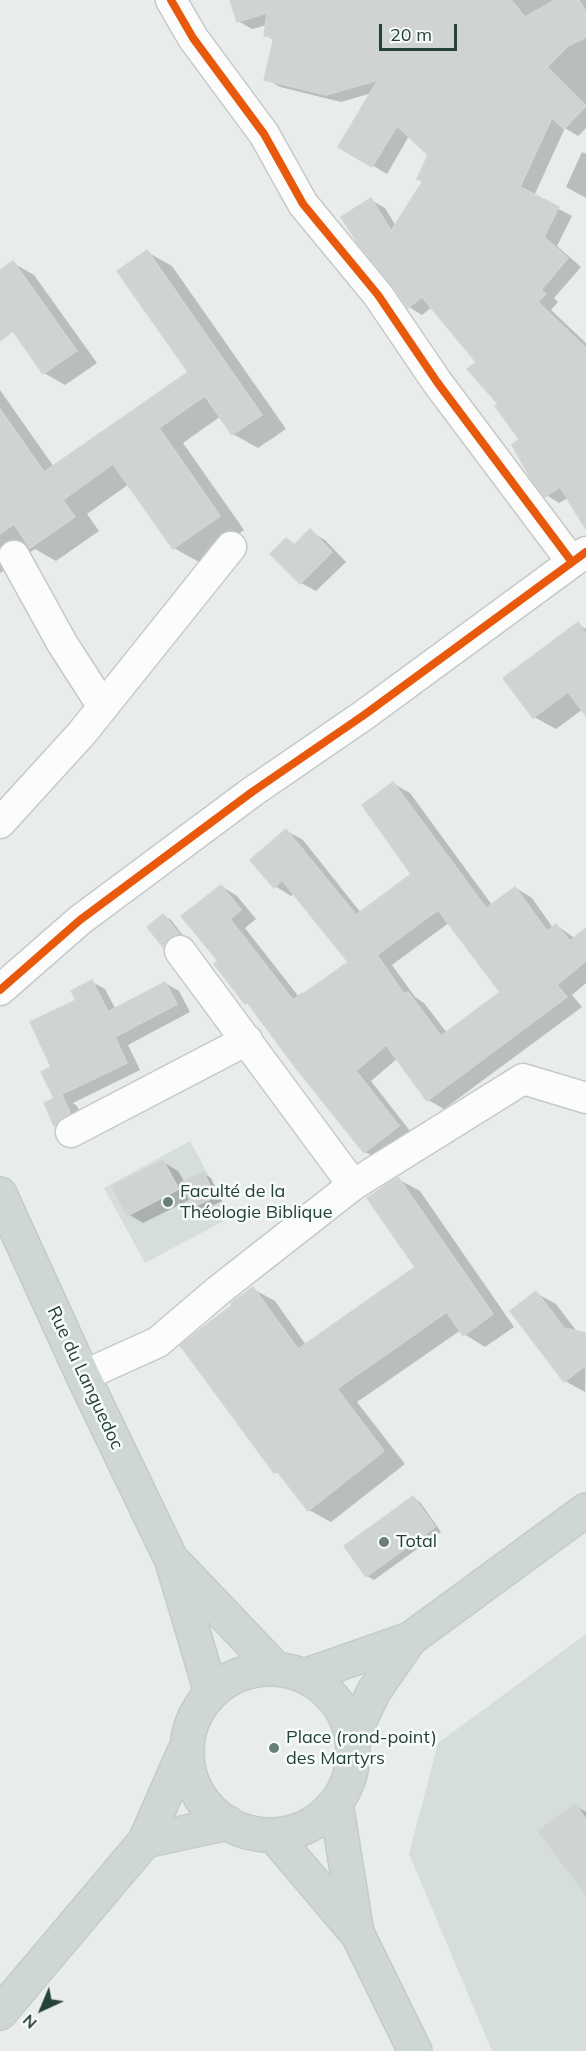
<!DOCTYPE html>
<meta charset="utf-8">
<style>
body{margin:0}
#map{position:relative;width:586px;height:2051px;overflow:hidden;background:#e8edeb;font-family:Mulish,sans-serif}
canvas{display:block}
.north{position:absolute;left:12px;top:1979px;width:60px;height:60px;-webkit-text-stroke:4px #f7fbf9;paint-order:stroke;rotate:224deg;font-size:16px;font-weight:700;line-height:24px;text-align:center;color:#24423a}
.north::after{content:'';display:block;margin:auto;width:21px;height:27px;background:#24423a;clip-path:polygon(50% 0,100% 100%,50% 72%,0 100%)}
.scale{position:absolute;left:379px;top:24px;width:78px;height:27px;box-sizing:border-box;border:3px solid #24423a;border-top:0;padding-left:8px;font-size:18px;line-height:21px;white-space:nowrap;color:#24423a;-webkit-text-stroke:4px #f7fbf9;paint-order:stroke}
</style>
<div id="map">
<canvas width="586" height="2051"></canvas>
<div class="north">N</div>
<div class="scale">20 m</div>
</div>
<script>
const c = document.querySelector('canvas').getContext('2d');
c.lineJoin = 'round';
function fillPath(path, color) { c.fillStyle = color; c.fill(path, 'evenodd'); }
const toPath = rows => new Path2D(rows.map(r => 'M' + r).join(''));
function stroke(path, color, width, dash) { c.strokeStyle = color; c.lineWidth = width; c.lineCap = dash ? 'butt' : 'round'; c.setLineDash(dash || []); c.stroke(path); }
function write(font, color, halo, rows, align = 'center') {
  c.font = font + ' Mulish,sans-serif'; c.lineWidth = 5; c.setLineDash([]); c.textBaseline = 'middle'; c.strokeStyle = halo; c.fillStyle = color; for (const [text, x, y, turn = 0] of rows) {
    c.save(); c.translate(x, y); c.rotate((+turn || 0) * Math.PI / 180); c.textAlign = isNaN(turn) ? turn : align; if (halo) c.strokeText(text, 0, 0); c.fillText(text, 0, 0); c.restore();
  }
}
const built = toPath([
 [190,1141,231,1217,145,1263,104,1188],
 [586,1634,586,2051,492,2051,409,1854,438,1743]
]);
const shadow = toPath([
 [231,0,586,0,586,128,578,136,565,128,534,196,572,216,557,246,581,267,554,298,558,302,551,310,586,343,586,517,568,498,559,503,546,495,521,439,500,405,478,362,432,307,422,315,409,307,371,200,385,208,396,226,424,181,430,155,409,136,387,174,340,146,372,93,341,102,280,87,266,79,275,41,266,35,267,25,252,29,238,21],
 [582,152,586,154,586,198,566,187],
 [147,252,172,266,286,429,258,448,233,434,221,416,183,443,244,530,199,562,174,548,129,484,87,514,99,531,56,561,35,549,0,573,0,390,54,467,190,372],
 [13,263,34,275,97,363,65,385,44,373,0,310,0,272],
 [310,531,325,540,346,562,316,591,301,583,272,554,286,540,296,545],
 [578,624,586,629,586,714,583,709,556,729,534,717],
 [394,784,410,793,492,905,516,888,532,898,553,928,556,925,576,939,586,933,586,983,572,995,582,1007,444,1109,428,1100,398,1058,371,1081,414,1136,382,1161,365,1152,252,1006,246,1002,220,961,221,886,237,896,256,919,245,928,299,997,350,963,294,893,291,896,275,886,287,831,303,840,361,913,413,875],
 [450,922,502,992,447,1033,424,1003,415,997,392,965],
 [163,915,171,920,185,938,171,951,165,947],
 [92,982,105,989,116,1010,165,983,179,991,190,1012,128,1045,140,1070,73,1103,77,1106,85,1122,70,1134,55,1125,46,1104,58,1099,55,1097,53,1068,78,1001],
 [163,1162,178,1171,185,1183,204,1174,211,1178,222,1201,202,1210,194,1206,191,1199,143,1223,128,1214],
 [398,1179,420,1191,514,1327,485,1347,464,1334,461,1330,357,1402,405,1464,331,1522,309,1510,282,1475,275,1472,253,1289,275,1301,306,1345,417,1267],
 [536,1293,556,1304,578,1333,586,1335,585,1392,565,1381],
 [413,1498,420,1502,441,1532,374,1580,367,1576],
 [575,1806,586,1812,586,1893]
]);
const building = toPath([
 [230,0,511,0,525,17,555,0,579,0,586,12,586,37,568,46,547,67,586,106,564,129,552,118,520,187,559,207,544,237,568,258,541,290,546,294,538,302,586,348,586,529,560,487,545,497,531,479,512,445,519,439,495,406,498,404,467,369,476,362,422,297,408,308,391,284,359,245,341,217,371,198,391,231,423,181,417,179,428,155,397,126,372,167,338,147,378,80,326,95,264,80,274,37,264,36,267,13,237,22,230,0],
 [147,250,262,415,232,435,205,396,159,428,220,516,173,549,113,464,63,500,75,517,30,548,14,524,0,534,0,409,44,472,188,372,117,271,147,250],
 [13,261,77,351,43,374,13,331,0,341,0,270,13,261],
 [310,529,332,552,300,584,270,554,286,538,294,545,310,529],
 [578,622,586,634,586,716,568,692,533,718,503,678,578,622],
 [393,782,486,908,515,887,547,931,556,924,570,941,586,928,586,961,557,985,567,997,427,1101,386,1045,356,1071,399,1126,364,1153,296,1068,247,1002,245,1004,214,964,218,961,181,916,221,885,241,910,230,919,293,1000,302,993,303,994,348,962,282,880,274,888,250,860,286,829,356,915,411,874,362,805,393,782],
 [438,910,500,992,441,1036,408,992,404,994,377,955,438,910],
 [163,914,179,934,169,938,164,948,147,927,163,914],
 [92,980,108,1012,165,982,177,1004,115,1037,127,1063,54,1098,41,1072,51,1067,30,1022,76,1000,71,991,92,980],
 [62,1095,70,1113,63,1117,54,1126,44,1103,62,1095],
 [163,1160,179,1189,127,1216,112,1186,163,1160],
 [204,1172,215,1197,193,1207,182,1182,204,1172],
 [398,1177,493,1314,463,1336,447,1312,337,1389,384,1451,308,1511,277,1471,274,1473,180,1345,232,1305,231,1303,253,1287,298,1349,415,1267,367,1198,398,1177],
 [536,1291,564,1328,586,1333,586,1365,564,1382,510,1311,536,1291],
 [413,1496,435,1527,366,1577,344,1546,413,1496],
 [575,1804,586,1819,586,1895,538,1831,575,1804]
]);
const minor = toPath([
 [171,0,193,38,264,134,303,204,378,295,437,382,572,562],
 [14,556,62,643,103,707],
 [0,823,82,733,231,547],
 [180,951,353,1185],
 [0,990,80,920,252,792,364,715,586,552],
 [71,1132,247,1040],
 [83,1376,158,1342,219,1290,353,1185,523,1079,586,1098]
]);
const major = toPath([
 [0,1194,83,1376,172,1561,211,1692],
 [176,1564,276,1669],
 '187 1752a83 83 0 1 1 166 0a83 83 0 1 1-166 0Z',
 [304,1676,410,1639,586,1510],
 [352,1737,374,1691,410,1639],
 [336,1803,357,1933],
 [275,1837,358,1935,415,2051],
 [145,1841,228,1823],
 [0,2013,145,1841,184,1752]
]);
const cycleway = toPath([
 [171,0,193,38,264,134,303,204,378,295,437,382,572,562],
 [0,990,80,920,252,792,364,715,586,552]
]);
const markers = [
 [168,1202,6,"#697e78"],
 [384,1542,6,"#697e78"],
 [274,1748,6,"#697e78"]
];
const poiNames = [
 ["Faculté de la",180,1192],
 ["Théologie Biblique",180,1213],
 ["Total",396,1542],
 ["Place (rond-point)",286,1738],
 ["des Martyrs",286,1759]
];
const streetNames = [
 ["Rue du Languedoc",85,1378,65]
];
fillPath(built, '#d6dedb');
fillPath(shadow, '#0003');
fillPath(building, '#cfd4d2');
stroke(building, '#d1d6d4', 1.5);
stroke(minor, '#c5cac8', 33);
stroke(major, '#c3ccc9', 36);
stroke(minor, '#fcfcfc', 30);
stroke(major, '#cfd7d5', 33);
stroke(cycleway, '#e8590c', 8);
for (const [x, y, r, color] of markers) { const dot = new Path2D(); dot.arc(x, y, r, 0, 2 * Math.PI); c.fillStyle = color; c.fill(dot); stroke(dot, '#f7fbf9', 2); }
write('18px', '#24423a', '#f7fbf9', poiNames, 'left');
write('18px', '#24423a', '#f7fbf9', streetNames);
</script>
